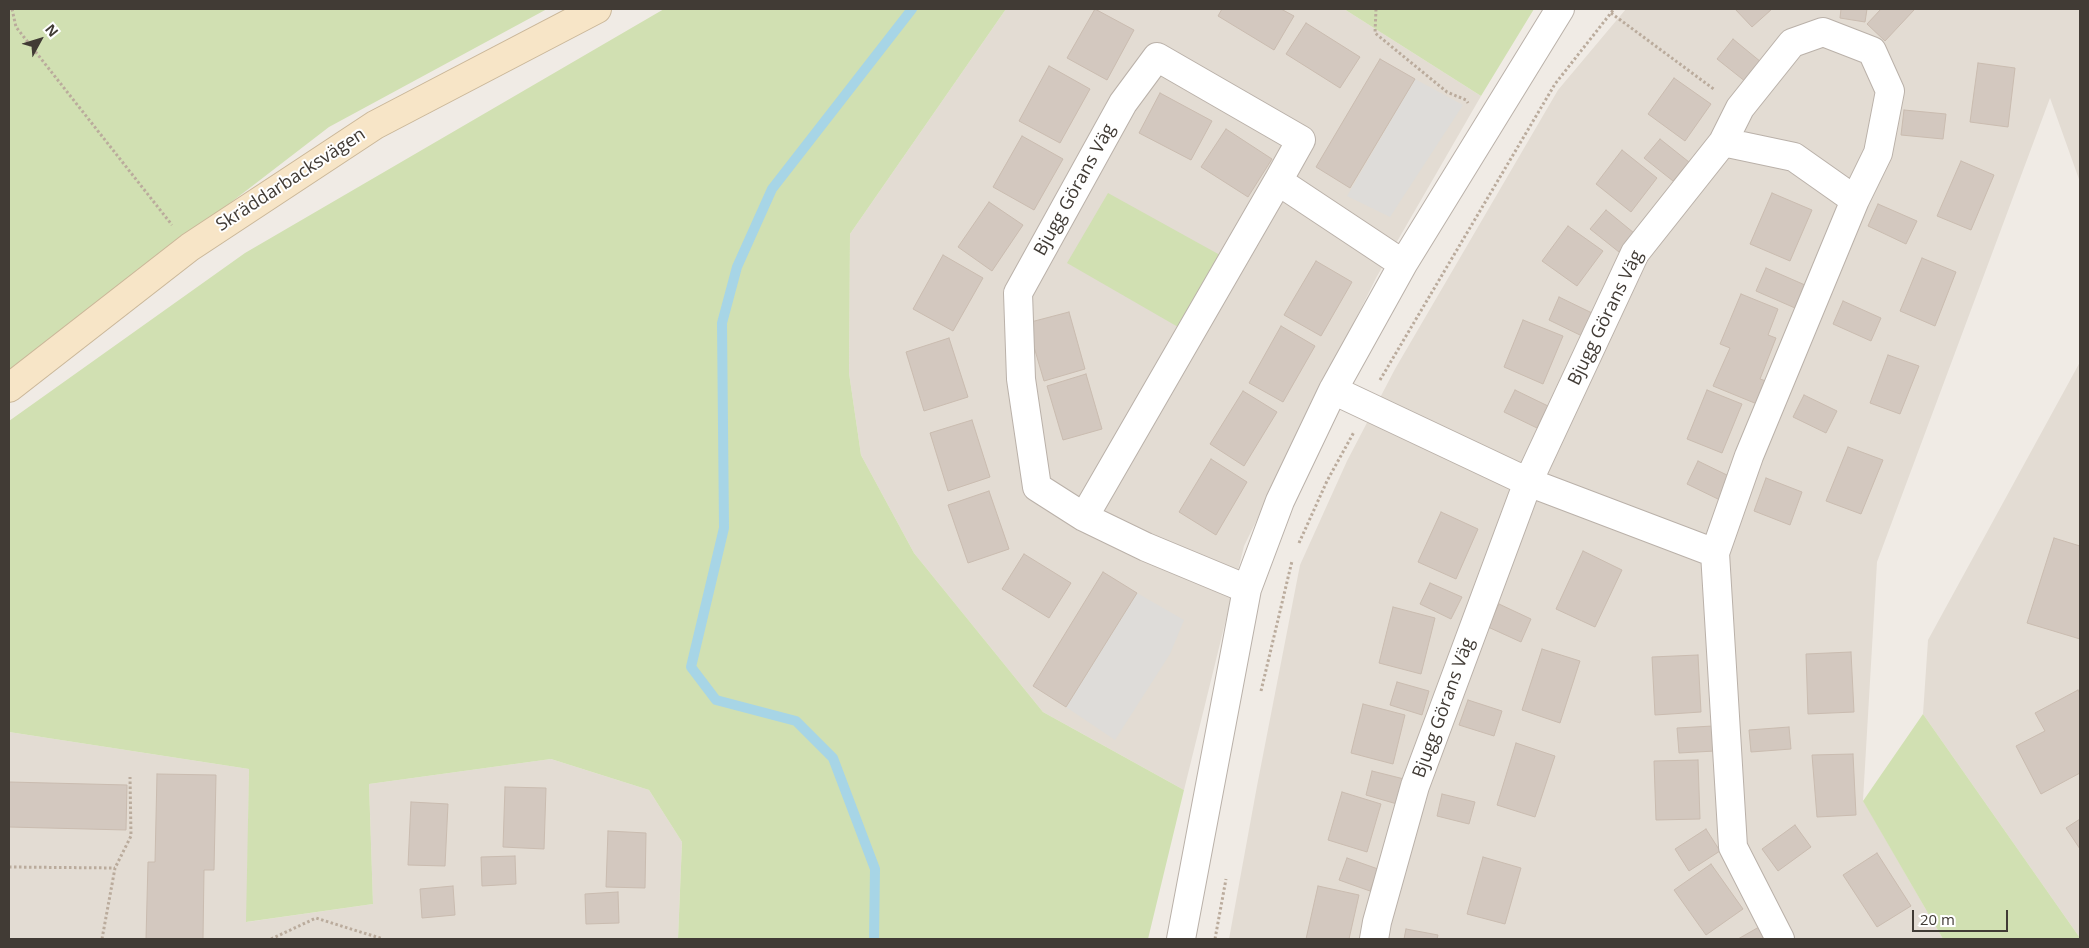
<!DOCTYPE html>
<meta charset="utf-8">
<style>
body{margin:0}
#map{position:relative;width:2089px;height:948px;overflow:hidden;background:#f0ebe5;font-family:"Open Sans",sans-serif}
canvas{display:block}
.frame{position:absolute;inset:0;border:10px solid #413b35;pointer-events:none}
.north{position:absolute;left:15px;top:15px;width:50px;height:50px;-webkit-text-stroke:4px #fff;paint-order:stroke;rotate:51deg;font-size:14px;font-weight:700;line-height:20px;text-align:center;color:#413b35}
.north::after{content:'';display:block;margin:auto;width:18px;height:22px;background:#413b35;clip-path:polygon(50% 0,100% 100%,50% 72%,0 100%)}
.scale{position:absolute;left:1912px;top:910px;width:96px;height:22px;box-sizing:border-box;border:2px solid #413b35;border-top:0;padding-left:6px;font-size:15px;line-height:18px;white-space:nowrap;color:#413b35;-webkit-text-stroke:4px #fff;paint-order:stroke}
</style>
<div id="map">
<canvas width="2089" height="948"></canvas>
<div class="frame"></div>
<div class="north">N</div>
<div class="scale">20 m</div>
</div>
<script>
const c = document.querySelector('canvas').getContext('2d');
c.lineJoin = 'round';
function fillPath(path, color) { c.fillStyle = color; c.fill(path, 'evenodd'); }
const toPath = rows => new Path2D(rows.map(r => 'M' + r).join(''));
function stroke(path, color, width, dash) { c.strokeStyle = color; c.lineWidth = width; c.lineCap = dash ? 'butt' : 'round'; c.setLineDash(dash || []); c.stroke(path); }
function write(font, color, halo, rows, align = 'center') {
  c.font = font + ' "Open Sans",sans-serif'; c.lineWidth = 4; c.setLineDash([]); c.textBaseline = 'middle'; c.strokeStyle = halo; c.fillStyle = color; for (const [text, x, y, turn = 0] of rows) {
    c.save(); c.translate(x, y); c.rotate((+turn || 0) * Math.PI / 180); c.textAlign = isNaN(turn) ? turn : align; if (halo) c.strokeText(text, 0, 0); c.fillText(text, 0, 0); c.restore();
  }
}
const residential = toPath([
 [1006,9,1344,9,1481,96,1376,278,1244,546,1184,790,1043,712,914,553,861,455,849,373,850,234],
 [1626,9,2080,9,2080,182,2050,98,1877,562,1863,800,1943,939,1229,939,1257,786,1300,565,1347,461,1395,369,1558,90],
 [2080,362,2080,938,1923,714,1928,640],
 [9,732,249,769,247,922,373,904,369,784,551,759,649,790,682,842,678,939,9,939]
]);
const green = toPath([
 [9,9,547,9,329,127,9,373],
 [664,9,1006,9,850,234,849,373,861,455,914,553,1043,712,1184,790,1148,939,678,939,682,842,649,790,551,759,369,784,373,904,246,922,249,769,9,732,9,421,245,253],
 [1344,9,1534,9,1481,96],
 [1108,193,1220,255,1185,331,1067,263],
 [1923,714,2080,938,2080,939,1943,939,1863,801]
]);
const parking = toPath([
 [1415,79,1463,105,1390,217,1347,196],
 [1137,593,1184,620,1170,654,1115,740,1066,707]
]);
const stream = toPath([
 [874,939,875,869,833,758,796,721,716,700,691,667,724,528,722,323,737,267,772,189,912,9]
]);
const building = toPath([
 [1095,9,1134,30,1107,80,1067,58,1095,9],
 [1222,9,1281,9,1294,16,1274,50,1218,16,1222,9],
 [1735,9,1772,9,1752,27,1735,9],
 [1841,9,1867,9,1865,22,1840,18,1841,9],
 [1881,9,1912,9,1914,10,1885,41,1867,24,1881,9],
 [1306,23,1360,57,1340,88,1286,54,1306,23],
 [1733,39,1761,62,1746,82,1717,59,1733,39],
 [1380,59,1415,79,1350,188,1316,167,1380,59],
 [1978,63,2015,68,2008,127,1970,122,1978,63],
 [1049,66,1090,89,1060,143,1019,121,1049,66],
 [1674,78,1711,104,1685,141,1648,114,1674,78],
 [1160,93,1212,121,1191,160,1139,133,1160,93],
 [1904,110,1946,114,1943,139,1901,135,1904,110],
 [1226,129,1272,159,1248,197,1201,167,1226,129],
 [1022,136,1063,159,1034,210,993,187,1022,136],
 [1660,139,1689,162,1673,181,1644,158,1660,139],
 [1622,150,1657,178,1631,212,1596,184,1622,150],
 [1961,161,1994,175,1971,230,1937,216,1961,161],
 [1772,193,1812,210,1790,261,1750,244,1772,193],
 [989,202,1023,225,992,271,958,247,989,202],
 [1878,204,1917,221,1906,244,1868,226,1878,204],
 [1606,210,1634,233,1619,252,1590,229,1606,210],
 [1568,226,1603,251,1577,286,1542,261,1568,226],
 [943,255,983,278,953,331,913,309,943,255],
 [1922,258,1956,272,1935,326,1900,311,1922,258],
 [1316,261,1352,282,1321,336,1284,315,1316,261],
 [1766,268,1805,285,1795,308,1756,291,1766,268],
 [1741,294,1778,309,1768,335,1776,338,1760,379,1766,381,1757,404,1713,386,1730,348,1720,344,1741,294],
 [1559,297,1592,313,1582,336,1549,320,1559,297],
 [1843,301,1881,318,1871,341,1833,324,1843,301],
 [1069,312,1085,369,1044,381,1027,323,1069,312],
 [1523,320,1563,336,1543,384,1504,367,1523,320],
 [1281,326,1315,346,1283,402,1249,383,1281,326],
 [949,338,968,397,924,411,906,352,949,338],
 [1888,355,1919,366,1900,414,1870,403,1888,355],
 [1086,374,1102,429,1063,440,1047,386,1086,374],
 [1515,390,1548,406,1537,428,1504,412,1515,390],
 [1707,390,1742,404,1722,453,1687,439,1707,390],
 [1243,391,1277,412,1244,466,1210,444,1243,391],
 [1804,395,1837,411,1826,433,1793,417,1804,395],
 [972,420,990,477,948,491,930,433,972,420],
 [1848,447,1883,460,1861,514,1826,501,1848,447],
 [1211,459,1247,482,1216,535,1179,512,1211,459],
 [1698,461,1731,477,1720,500,1687,484,1698,461],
 [1766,478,1802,492,1790,525,1754,511,1766,478],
 [989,491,1009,549,968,563,948,505,989,491],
 [1441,512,1478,529,1456,579,1418,562,1441,512],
 [2054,538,2080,546,2080,639,2027,623,2054,538],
 [1583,551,1622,570,1595,627,1556,609,1583,551],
 [1024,554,1071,583,1049,618,1002,589,1024,554],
 [1103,572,1137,593,1066,707,1033,686,1103,572],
 [1430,583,1462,597,1451,619,1420,604,1430,583],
 [1499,604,1531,619,1521,642,1488,627,1499,604],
 [1393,607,1435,618,1421,674,1379,663,1393,607],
 [1542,649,1580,661,1560,723,1522,710,1542,649],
 [1851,652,1854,712,1808,714,1806,654,1851,652],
 [1698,655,1701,712,1655,715,1652,657,1698,655],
 [1397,682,1429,691,1422,715,1390,705,1397,682],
 [2078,690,2080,694,2080,773,2041,794,2016,746,2045,731,2035,713,2078,690],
 [1468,700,1502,711,1494,736,1459,725,1468,700],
 [1363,704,1405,715,1393,764,1351,753,1363,704],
 [1713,726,1715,751,1679,753,1677,728,1713,726],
 [1789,727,1791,749,1751,752,1749,730,1789,727],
 [1516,743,1555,756,1535,817,1497,805,1516,743],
 [1853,754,1856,815,1817,817,1812,755,1853,754],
 [1698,760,1700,819,1656,820,1654,761,1698,760],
 [1372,771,1404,779,1397,804,1366,795,1372,771],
 [157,774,216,775,214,870,204,870,203,939,146,939,148,862,155,862,157,774],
 [9,782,127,785,126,830,9,827,9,782],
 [505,787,546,788,544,849,503,847,505,787],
 [1342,792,1381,804,1367,852,1328,840,1342,792],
 [1442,794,1475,802,1469,824,1437,816,1442,794],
 [411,802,448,804,445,866,408,865,411,802],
 [2080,819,2080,849,2066,828,2080,819],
 [1795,825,1811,847,1778,871,1762,849,1795,825],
 [1706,829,1720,851,1689,871,1675,849,1706,829],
 [608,831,646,833,645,888,606,887,608,831],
 [1877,853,1911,906,1877,927,1843,875,1877,853],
 [515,856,516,884,482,886,481,857,515,856],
 [1483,857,1521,868,1505,924,1467,914,1483,857],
 [1347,858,1378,869,1370,891,1339,880,1347,858],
 [1711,864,1743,909,1706,935,1674,890,1711,864],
 [453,886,455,915,422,918,420,889,453,886],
 [1318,886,1359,895,1349,939,1306,939,1318,886],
 [618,892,619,923,586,924,585,894,618,892],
 [1759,927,1767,939,1738,939,1759,927],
 [1406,929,1438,935,1437,939,1404,939,1406,929]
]);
const path = toPath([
 [12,9,16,27,172,225],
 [1376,9,1375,33,1447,92,1466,100,1468,103],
 [1611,13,1715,90],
 [1380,380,1555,84,1614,9],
 [1299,543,1327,481,1354,432],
 [1261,691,1292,561],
 [9,867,115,868],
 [102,939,115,868,131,836,130,777],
 [271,939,316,918,383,939],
 [1215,939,1226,879]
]);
const street = toPath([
 [1333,390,1528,482,1715,553],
 [1084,517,1278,181],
 [1247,589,1146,547,1084,517,1037,487,1021,379,1018,293,1123,103,1157,57,1301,140,1278,181,1403,264],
 [1181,939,1247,589,1280,501,1333,390,1403,264,1560,9],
 [1374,939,1377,922,1415,786,1528,482,1635,253,1723,142,1794,157,1855,200,1878,153,1890,91,1872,51,1823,32,1792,43,1740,108,1723,142],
 [1780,939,1733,847,1715,553,1749,456,1855,200]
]);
const secondary = toPath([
 [9,388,190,247,375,125,597,9]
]);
const streetNames = [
 ["Skräddarbacksvägen",291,180,-33],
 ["Bjugg Görans Väg",1075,190,-61],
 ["Bjugg Görans Väg",1606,318,-64],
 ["Bjugg Görans Väg",1444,708,-70]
];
fillPath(residential, '#e3dcd3');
fillPath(green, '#d1e0b2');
fillPath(parking, '#dedcd9');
stroke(stream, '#a7d5e6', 10);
fillPath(building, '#d3c8bf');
stroke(building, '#cabcb0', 1);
stroke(street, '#bab1a9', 30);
stroke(secondary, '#cab799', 30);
stroke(path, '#baab9c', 3, [2.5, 2.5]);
stroke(street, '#fff', 28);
stroke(secondary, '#f7e5c7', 28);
write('18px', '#413b35', '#fff', streetNames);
</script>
